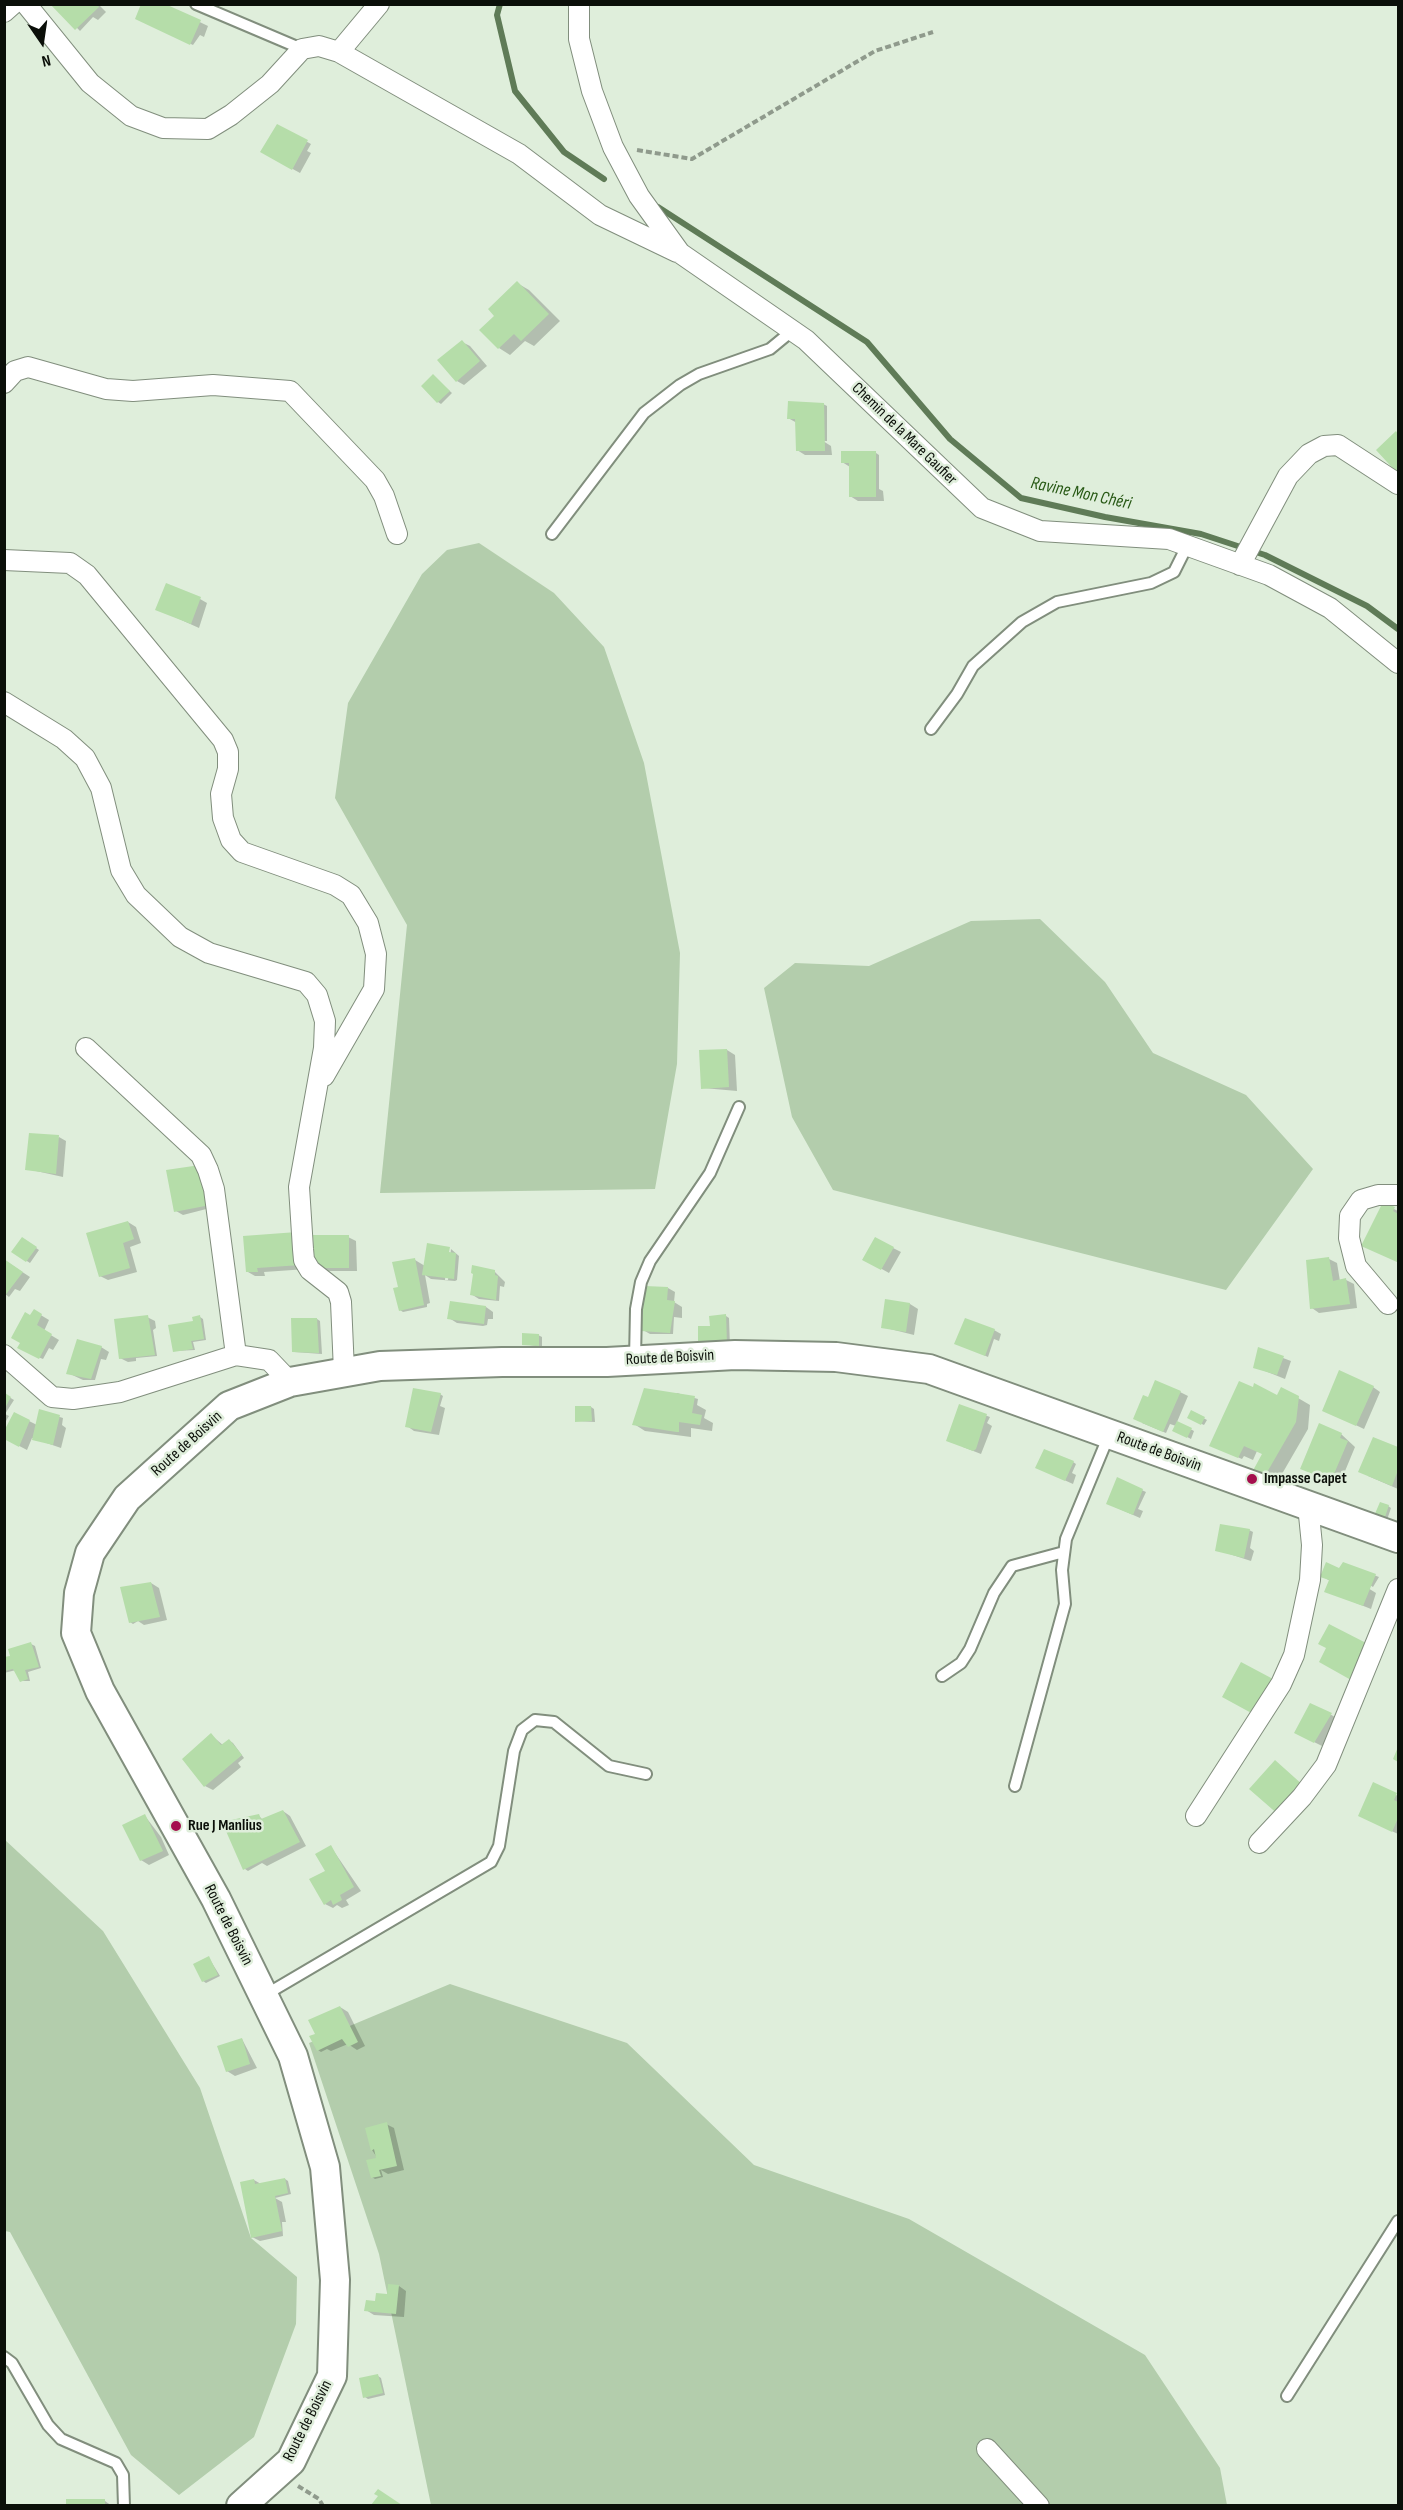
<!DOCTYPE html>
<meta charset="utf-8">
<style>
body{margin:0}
#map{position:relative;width:1403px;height:2510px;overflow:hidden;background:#dfeedb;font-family:"Sofia Sans Condensed",sans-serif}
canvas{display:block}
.frame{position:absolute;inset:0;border:6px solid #0b0f09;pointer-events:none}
.north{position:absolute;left:12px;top:12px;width:60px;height:60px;-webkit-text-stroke:4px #dfeedb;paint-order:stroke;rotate:167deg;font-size:16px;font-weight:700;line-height:24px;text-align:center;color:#0b0f09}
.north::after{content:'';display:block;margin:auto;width:21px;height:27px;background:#0b0f09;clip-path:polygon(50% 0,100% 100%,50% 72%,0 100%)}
</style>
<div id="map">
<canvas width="1403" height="2510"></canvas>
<div class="frame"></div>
<div class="north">N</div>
</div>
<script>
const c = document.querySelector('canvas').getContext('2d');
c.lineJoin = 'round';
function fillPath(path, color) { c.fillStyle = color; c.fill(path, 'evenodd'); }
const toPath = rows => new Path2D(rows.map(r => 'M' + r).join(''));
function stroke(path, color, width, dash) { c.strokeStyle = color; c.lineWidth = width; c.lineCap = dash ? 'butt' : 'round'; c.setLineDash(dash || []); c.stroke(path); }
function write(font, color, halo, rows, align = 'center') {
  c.font = font + ' "Sofia Sans Condensed",sans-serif'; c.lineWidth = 5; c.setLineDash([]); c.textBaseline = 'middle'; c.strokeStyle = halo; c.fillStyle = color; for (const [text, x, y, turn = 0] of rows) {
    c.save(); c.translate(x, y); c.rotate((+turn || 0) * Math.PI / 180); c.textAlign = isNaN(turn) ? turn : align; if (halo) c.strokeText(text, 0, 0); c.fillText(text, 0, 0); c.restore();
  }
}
const green = toPath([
 [479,543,554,593,604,647,644,763,680,953,677,1064,655,1189,380,1193,407,925,335,798,348,703,422,574,447,550],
 [1040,919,1105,982,1153,1053,1246,1095,1313,1169,1226,1290,833,1190,792,1117,764,988,795,963,869,966,971,921],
 [4,1839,103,1931,200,2088,251,2238,297,2277,296,2324,254,2437,179,2495,131,2455,10,2232,5,2231],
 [450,1984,627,2043,754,2165,909,2219,1145,2355,1220,2468,1227,2505,431,2505,379,2254,309,2043]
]);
const shadow = toPath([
 [54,4,98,4,106,12,98,20,93,17,80,31],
 [162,4,208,26,204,37,200,35,193,45,157,28],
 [278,126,311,144,307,151,311,153,300,173,262,152],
 [517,283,529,290,560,321,534,346,525,341,510,355,499,348],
 [462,342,470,346,487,366,464,385,457,381],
 [433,376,452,393,441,404,438,402],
 [823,404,827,406,827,441,823,441,831,446,832,455,805,455,797,450,797,423,788,418],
 [1396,433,1398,434,1398,471,1378,450],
 [876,453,879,455,879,489,883,491,884,501,858,501,850,496,850,467,842,462],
 [200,599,207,603,199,628,157,609],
 [727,1050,735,1055,737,1091,703,1088,701,1051],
 [59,1137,66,1141,63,1177,27,1169],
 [168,1171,218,1206,183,1215,176,1211],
 [1384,1204,1398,1211,1398,1262,1392,1259],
 [128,1222,136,1227,141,1243,130,1247,137,1272,108,1280,100,1276],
 [315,1237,348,1237,356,1241,357,1271,324,1271],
 [245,1238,307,1269,264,1272,265,1276,255,1276,248,1272],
 [23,1239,39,1250,30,1263,13,1252],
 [875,1239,901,1252,889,1273,864,1259],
 [448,1248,445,1280,448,1280,451,1249,459,1256,457,1280,455,1281,431,1279,425,1275,430,1303,427,1304,427,1307,403,1312,400,1310,400,1289,415,1260,425,1266],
 [1329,1259,1337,1263,1340,1281,1346,1280,1354,1284,1357,1308,1319,1313,1312,1308],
 [4,1260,30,1277,20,1291,15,1289,9,1297,4,1293],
 [495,1272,505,1282,504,1287,500,1286,499,1301,479,1299,471,1294],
 [668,1288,675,1292,674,1302,682,1307,682,1318,674,1317,673,1334,650,1334,643,1330],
 [886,1301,910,1304,918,1309,914,1335,882,1327],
 [486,1307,493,1312,493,1319,488,1319,487,1325,483,1326,457,1323,449,1318],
 [34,1311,49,1320,44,1331,59,1340,53,1350,49,1348,43,1359,38,1357,31,1317],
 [726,1316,729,1318,730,1346,711,1328],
 [147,1317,155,1321,156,1328,153,1330,157,1356,136,1358,136,1361,128,1362,120,1358],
 [200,1317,203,1319,206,1340,193,1342,195,1350,175,1351],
 [317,1319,320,1321,322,1354,294,1352],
 [994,1330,1001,1334,999,1341,994,1339,988,1357,977,1352],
 [538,1335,542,1337,542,1347,523,1344],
 [101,1347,109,1352,106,1360,101,1359,95,1380,83,1380,68,1373],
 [1259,1349,1291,1361,1285,1379,1255,1367],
 [1373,1387,1380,1392,1364,1429,1324,1410],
 [1180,1392,1188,1396,1177,1422,1194,1431,1191,1439,1174,1430,1176,1426,1170,1424,1166,1433,1142,1423,1149,1399],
 [677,1393,698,1399,697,1405,706,1410,704,1418,713,1423,712,1431,691,1428,691,1437,645,1431,634,1424],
 [4,1394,14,1400,5,1414,9,1416,6,1421,4,1420],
 [440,1394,443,1396,440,1406,445,1408,439,1435,414,1431,407,1426],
 [1277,1397,1298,1398,1310,1405,1308,1429,1275,1486,1264,1482,1263,1454,1257,1451,1253,1460,1244,1456,1242,1459,1214,1447],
 [960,1406,990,1417,987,1423,992,1426,981,1454,963,1447],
 [591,1407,594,1409,595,1422,576,1421],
 [40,1411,63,1418,62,1425,66,1428,61,1448,32,1438,27,1450,4,1438,21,1417,37,1425],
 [1192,1412,1207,1420,1204,1425,1189,1418],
 [1341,1434,1355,1447,1343,1476,1338,1474,1335,1482,1305,1470],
 [1374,1439,1398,1449,1398,1489,1368,1476],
 [1073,1462,1076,1464,1072,1473,1076,1475,1073,1484,1044,1471],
 [1118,1479,1146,1492,1138,1509,1143,1511,1140,1518,1115,1507],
 [1388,1506,1391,1508,1387,1520,1379,1517],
 [1249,1530,1253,1532,1250,1548,1254,1551,1251,1561,1217,1550],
 [1343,1563,1379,1577,1373,1587,1365,1582,1363,1585,1376,1593,1371,1609,1326,1591,1330,1581,1322,1576,1340,1569],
 [151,1583,159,1588,167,1620,144,1625,138,1621,133,1624,130,1622],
 [31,1644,35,1646,41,1668,28,1672,30,1681,21,1681,16,1670,4,1673,4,1659,12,1657],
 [1325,1711,1338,1719,1322,1746,1304,1737],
 [211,1735,224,1746,230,1741,233,1743,244,1758,238,1763,241,1767,213,1790,205,1786],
 [1374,1784,1398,1796,1398,1834,1368,1820],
 [283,1811,290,1816,306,1846,267,1866,262,1863,248,1871,245,1869,259,1816,263,1820],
 [145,1816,161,1837,169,1855,149,1865,141,1860],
 [331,1847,361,1891,346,1900,349,1905,342,1908,337,1905,333,1908,325,1904,325,1873],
 [209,1958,220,1976,206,1983,203,1981],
 [340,2007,348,2012,365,2046,357,2050,348,2044,331,2051,327,2049,321,2052,318,2050,317,2034],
 [242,2039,257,2068,235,2076,227,2071],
 [386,2124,394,2128,404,2170,388,2174,381,2170,383,2177,375,2179,372,2177,378,2159,372,2150],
 [285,2179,288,2181,291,2194,275,2198,282,2202,286,2222,282,2222,283,2236,260,2241,252,2237,254,2180,261,2184],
 [399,2286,406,2291,404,2317,374,2315,366,2310],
 [378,2376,381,2378,385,2395,368,2399,365,2397],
 [67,2500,105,2501,112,2506,67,2506]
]);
const stream = toPath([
 [500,4,497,15,515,91,564,152,604,179],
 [658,207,867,342,950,439,1021,498,1105,517,1201,534,1265,555,1367,606,1398,629]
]);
const building = toPath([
 [50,4,97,4,99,7,75,30],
 [141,4,165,4,201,20,190,45,135,19],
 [277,124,308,140,292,170,260,152],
 [517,281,549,314,521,341,514,334,498,349,479,330,494,316,488,309],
 [462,340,480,361,456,382,437,360],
 [433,374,450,391,437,403,421,386],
 [788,401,824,403,825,451,796,451,795,419,787,419],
 [1396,431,1398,434,1398,474,1376,450],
 [841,451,876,451,876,497,849,497,849,463,841,463],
 [166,583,201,597,191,624,155,610],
 [727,1049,729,1087,701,1089,699,1050],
 [29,1133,59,1135,56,1174,25,1170],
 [207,1164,215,1204,174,1212,166,1170],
 [1383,1202,1395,1207,1393,1211,1398,1214,1397,1262,1361,1246],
 [128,1221,134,1239,123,1243,130,1268,99,1277,86,1233],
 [297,1232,300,1265,257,1268,258,1272,246,1272,243,1236],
 [313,1235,349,1235,349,1268,315,1268],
 [22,1237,37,1247,26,1262,11,1252],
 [875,1237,894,1247,881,1270,862,1260],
 [427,1243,450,1247,449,1252,456,1253,454,1279,422,1275],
 [1329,1257,1333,1281,1346,1278,1350,1304,1310,1309,1306,1260],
 [415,1258,424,1305,399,1311,393,1288,398,1287,392,1262],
 [4,1259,23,1272,4,1297],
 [472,1265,495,1270,495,1275,498,1276,496,1300,470,1295,473,1274,471,1273],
 [645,1286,668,1287,667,1300,675,1301,670,1333,641,1331],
 [885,1299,910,1303,906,1332,881,1328],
 [450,1301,486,1306,484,1324,447,1319],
 [34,1309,42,1314,37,1325,52,1334,39,1359,17,1348,20,1343,11,1338,25,1312,30,1315],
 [726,1314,727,1345,698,1344,698,1326,710,1326,709,1316],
 [148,1315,155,1355,119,1359,114,1319],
 [200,1315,204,1339,191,1341,193,1349,173,1352,168,1325,193,1321,192,1317],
 [291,1318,317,1318,319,1353,292,1352],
 [965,1318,995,1329,985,1356,954,1344],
 [522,1333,539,1334,539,1346,522,1345],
 [77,1339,102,1346,91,1379,66,1374],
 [1258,1347,1284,1356,1277,1375,1253,1368],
 [1339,1370,1374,1386,1356,1426,1322,1411],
 [1155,1380,1181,1391,1163,1432,1133,1419,1143,1395,1148,1397],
 [1239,1381,1253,1387,1254,1383,1277,1395,1281,1387,1299,1396,1296,1422,1262,1481,1250,1476,1262,1454,1244,1446,1238,1458,1209,1446],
 [413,1388,441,1393,431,1432,405,1427],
 [644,1388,695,1396,692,1413,702,1415,700,1425,679,1422,679,1432,677,1432,632,1425],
 [5,1393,11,1397,5,1408],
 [959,1404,987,1414,976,1449,973,1451,946,1441],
 [575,1406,591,1406,592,1421,575,1422],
 [39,1409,60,1415,53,1445,32,1440],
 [1191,1410,1205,1417,1201,1425,1187,1418],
 [14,1412,30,1420,19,1447,4,1439,4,1431],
 [1177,1421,1192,1428,1187,1438,1172,1431],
 [1319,1423,1342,1433,1340,1438,1348,1441,1331,1481,1300,1469],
 [1373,1437,1398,1447,1398,1470,1392,1486,1358,1472],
 [1044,1449,1074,1461,1065,1481,1035,1468],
 [1117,1477,1143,1489,1133,1515,1106,1504],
 [1380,1502,1389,1505,1384,1520,1374,1516],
 [1220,1524,1250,1529,1244,1558,1215,1551],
 [1326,1562,1339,1568,1343,1562,1376,1574,1363,1606,1324,1592,1329,1580,1320,1577],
 [151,1582,160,1617,129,1623,120,1587],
 [1329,1624,1370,1645,1351,1680,1319,1662,1326,1648,1318,1644],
 [31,1642,39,1667,25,1670,28,1679,20,1682,13,1669,4,1671,4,1657,10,1656,8,1649],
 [1241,1662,1273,1679,1255,1715,1222,1697],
 [1310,1703,1332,1713,1314,1743,1294,1733],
 [211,1733,221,1745,229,1739,242,1755,204,1787,182,1759],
 [1398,1747,1398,1762,1393,1759],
 [1275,1760,1304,1786,1280,1816,1249,1789],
 [1373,1782,1397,1793,1394,1800,1398,1802,1398,1818,1392,1832,1358,1816],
 [283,1810,300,1842,243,1870,222,1822,259,1814,261,1819],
 [145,1814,163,1851,140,1861,122,1825],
 [331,1845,354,1887,340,1895,342,1900,333,1905,331,1900,324,1905,309,1879,325,1871,315,1854],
 [209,1956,218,1975,202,1982,193,1964],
 [340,2006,358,2042,348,2047,342,2039,317,2051,309,2036,315,2034,308,2020],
 [242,2038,250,2064,226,2072,217,2046],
 [387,2122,397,2166,379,2170,381,2176,371,2178,366,2160,376,2158,374,2149,371,2151,365,2128],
 [285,2178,288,2193,275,2196,282,2231,251,2238,240,2182,254,2179,255,2184],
 [388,2284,399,2285,396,2314,364,2311,366,2300,375,2301,376,2293,387,2294],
 [378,2374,383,2393,363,2398,359,2378],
 [378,2489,402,2505,371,2505,378,2496,374,2494],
 [66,2499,105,2499,105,2505,66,2505]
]);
const path = toPath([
 [637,150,692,159,875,51,933,32],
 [298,2486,319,2499,323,2506]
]);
const lane = toPath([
 [196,4,302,49],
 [552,534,644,413,680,385,699,374,770,349,793,330],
 [931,729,957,694,973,666,1022,622,1057,602,1151,583,1174,572,1187,546],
 [635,1359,636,1309,641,1282,650,1261,710,1173,739,1107],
 [942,1676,961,1663,970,1649,994,1593,1012,1566,1064,1552],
 [1015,1786,1065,1604,1062,1570,1066,1539,1109,1435],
 [265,1995,491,1862,499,1846,514,1751,522,1730,535,1720,554,1722,609,1766,646,1774],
 [4,2357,12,2363,48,2425,61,2439,116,2463,123,2475,124,2506],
 [1287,2396,1398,2221]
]);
const street = toPath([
 [26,4,90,83,131,116,163,128,208,129,231,115,270,84,302,49,319,46,339,52,519,154,600,215,677,252],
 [579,4,579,39,592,91,613,147,639,196,680,253,806,340,982,508,1040,531,1169,539,1269,575,1330,608,1398,663],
 [4,12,13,4],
 [339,52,379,4],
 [4,383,15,371,28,367,106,389,133,391,213,385,290,391,375,480,384,496,397,534],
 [4,560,70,563,87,575,223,740,228,752,228,769,221,794,223,818,231,840,242,852,335,885,351,895,368,923,376,954,374,989,324,1076],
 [1240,565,1288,476,1309,454,1324,446,1338,445,1398,484],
 [4,702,64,739,85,758,101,788,121,870,136,895,180,937,209,953,306,982,317,995,325,1021,324,1048,299,1187,303,1249,304,1260,310,1270,338,1292,341,1302,344,1371],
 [86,1048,201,1155,208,1170,214,1189,236,1355],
 [1388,1304,1356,1266,1349,1238,1350,1216,1361,1200,1378,1195,1398,1195],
 [4,1355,52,1397,73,1399,120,1392,236,1355,269,1360,290,1382],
 [1196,1816,1281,1684,1294,1655,1310,1580,1312,1545,1308,1505],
 [1259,1843,1302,1797,1326,1765,1398,1589],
 [987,2449,1039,2506]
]);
const secondary = toPath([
 [241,2506,291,2461,332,2376,335,2280,325,2167,293,2056,216,1899,100,1691,76,1633,79,1593,90,1553,127,1498,229,1406,290,1382,380,1366,502,1362,607,1362,735,1355,836,1357,929,1369,1398,1538]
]);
const markers = [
 [1252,1479,6,"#a40f4d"],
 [176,1826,6,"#a40f4d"]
];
const streetNames = [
 ["Chemin de la Mare Gaufier",904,434,44],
 ["Route de Boisvin",670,1358,-3],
 ["Route de Boisvin",187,1444,-42],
 ["Route de Boisvin",1159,1452,20],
 ["Route de Boisvin",228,1925,63],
 ["Route de Boisvin",308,2421,-63]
];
const poiNames = [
 ["Impasse Capet",1264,1479],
 ["Rue J Manlius",188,1826]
];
const waterNames = [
 ["Ravine Mon Chéri",1081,494,12]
];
fillPath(green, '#b3cdac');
fillPath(shadow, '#0003');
stroke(stream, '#5f7b57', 6);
fillPath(building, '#b5dda9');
stroke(lane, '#818e7d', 14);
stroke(street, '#818e7d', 22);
stroke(secondary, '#818e7d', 32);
stroke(path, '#8f9a8c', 4, [6, 3]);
stroke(lane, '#fff', 10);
stroke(street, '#fff', 20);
stroke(secondary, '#fff', 28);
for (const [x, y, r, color] of markers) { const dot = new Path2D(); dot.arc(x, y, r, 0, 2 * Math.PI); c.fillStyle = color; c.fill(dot); stroke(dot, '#dfeedb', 2); }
write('16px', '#0b0f09', '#dfeedb', streetNames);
write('bold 16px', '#0b0f09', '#dfeedb', poiNames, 'left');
write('italic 18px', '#285915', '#dfeedb', waterNames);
</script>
